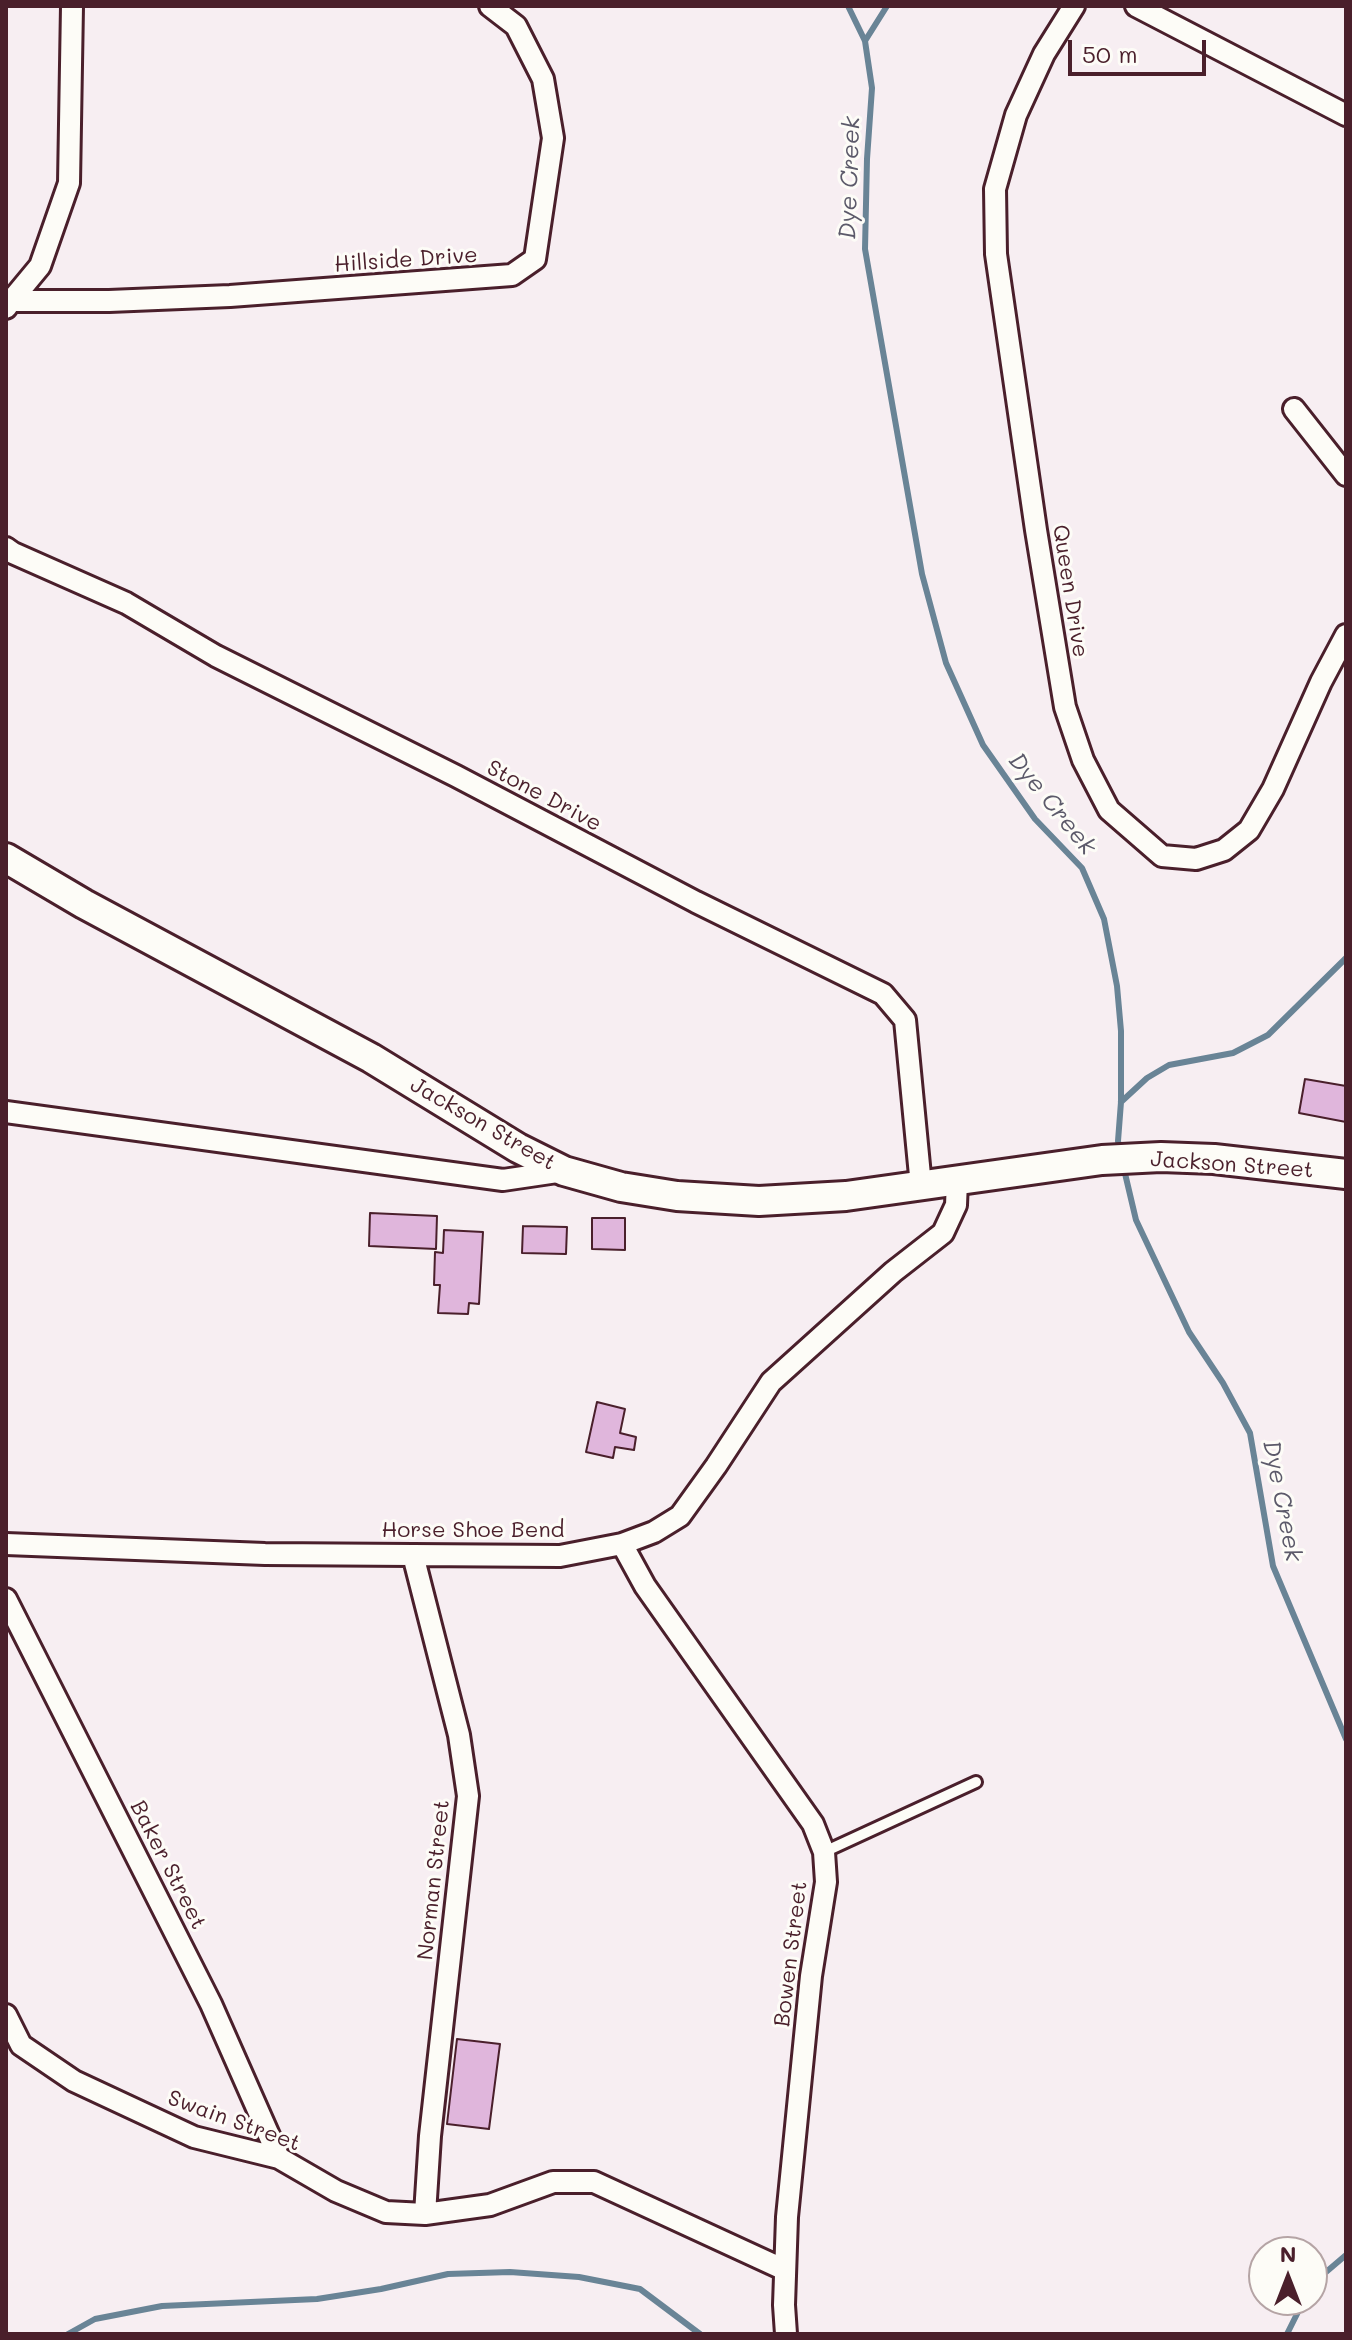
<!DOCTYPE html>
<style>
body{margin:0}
#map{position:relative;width:1352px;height:2340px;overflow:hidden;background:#f7eef2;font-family:Mali,sans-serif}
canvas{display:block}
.frame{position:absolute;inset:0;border:8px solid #4a1f2b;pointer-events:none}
.north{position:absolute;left:1248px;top:2236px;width:80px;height:80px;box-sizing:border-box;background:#fdfcf7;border:2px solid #b5a4a5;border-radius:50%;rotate:0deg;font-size:22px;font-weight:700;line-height:32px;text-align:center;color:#4a1f2b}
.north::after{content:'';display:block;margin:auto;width:28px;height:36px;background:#4a1f2b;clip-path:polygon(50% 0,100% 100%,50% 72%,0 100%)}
.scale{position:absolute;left:1068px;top:40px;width:138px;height:36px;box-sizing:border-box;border:4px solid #4a1f2b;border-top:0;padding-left:10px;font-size:24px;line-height:28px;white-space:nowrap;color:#4a1f2b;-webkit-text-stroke:6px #fdfcf7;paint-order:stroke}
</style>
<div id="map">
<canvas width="1352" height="2340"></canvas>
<div class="frame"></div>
<div class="north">N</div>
<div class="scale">50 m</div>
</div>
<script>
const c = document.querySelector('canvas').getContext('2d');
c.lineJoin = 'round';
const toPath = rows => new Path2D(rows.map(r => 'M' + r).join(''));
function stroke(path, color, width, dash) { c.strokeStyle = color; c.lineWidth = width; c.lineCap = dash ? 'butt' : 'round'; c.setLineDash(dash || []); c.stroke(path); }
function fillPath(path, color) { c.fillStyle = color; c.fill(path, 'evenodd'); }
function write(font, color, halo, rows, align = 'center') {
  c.font = font + ' Mali,sans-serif'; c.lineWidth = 6; c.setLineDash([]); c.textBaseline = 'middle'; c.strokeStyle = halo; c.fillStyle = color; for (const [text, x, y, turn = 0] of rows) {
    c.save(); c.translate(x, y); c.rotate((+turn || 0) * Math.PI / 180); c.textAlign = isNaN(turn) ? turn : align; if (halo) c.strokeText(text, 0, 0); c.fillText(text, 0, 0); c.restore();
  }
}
const stream = toPath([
 [848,6,865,41,872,88,867,159,865,249,922,574,946,663,983,745,1035,819,1082,868,1104,919,1117,986,1121,1031,1121,1102,1118,1141,1120,1151],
 [865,41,887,6],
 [1121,1102,1147,1078,1169,1065,1233,1053,1268,1035,1346,958],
 [1123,1165,1136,1220,1189,1332,1223,1383,1250,1433,1273,1566,1346,1739],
 [1312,2284,1346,2255],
 [68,2334,95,2319,162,2306,317,2299,381,2289,448,2274,510,2272,579,2277,640,2289,700,2334],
 [1287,2334,1304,2300]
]);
const building = toPath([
 [1305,1079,1346,1086,1346,1122,1299,1113,1305,1079],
 [370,1213,437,1216,436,1249,369,1246,370,1213],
 [592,1218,625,1218,625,1250,592,1249,592,1218],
 [523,1226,567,1227,566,1254,522,1253,523,1226],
 [444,1230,483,1232,479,1304,469,1303,468,1314,438,1313,440,1285,434,1285,435,1252,443,1253,444,1230],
 [597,1402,625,1409,620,1433,636,1437,634,1450,615,1447,613,1458,586,1452,597,1402],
 [457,2039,500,2044,489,2129,447,2124,457,2039]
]);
const lane = toPath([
 [824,1852,976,1782]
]);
const street = toPath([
 [1074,6,1044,54,1016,115,995,189,996,254,1036,530,1065,707,1083,760,1109,810,1162,856,1196,859,1224,850,1249,830,1273,789,1321,682,1346,635],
 [1136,6,1346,115],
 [11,301,40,266,69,183,72,6],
 [6,308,11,301,109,301,230,296,512,275,535,259,553,138,543,79,516,26,490,6],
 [1294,409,1346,475],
 [6,548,13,553,126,603,216,656,456,776,696,902,883,994,905,1020,921,1186],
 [6,1112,503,1180,564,1171],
 [6,1544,265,1554,560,1556,622,1544,654,1532,680,1516,716,1466,771,1382,893,1272,943,1233,956,1205,957,1181],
 [622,1544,645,1586,813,1824,824,1852,826,1882,811,1976,787,2217,784,2305,786,2334],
 [413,1555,459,1735,468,1796,430,2136,425,2214],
 [6,1599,211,2004,279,2158],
 [6,2015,21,2045,74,2081,194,2137,279,2158,336,2191,386,2212,425,2214,490,2205,553,2182,594,2182,785,2270]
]);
const secondary = toPath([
 [6,858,84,904,371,1058,518,1148,564,1171,621,1187,677,1196,759,1201,846,1196,1102,1160,1161,1157,1214,1159,1346,1174]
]);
const streetNames = [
 ["Hillside Drive",406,260,-4],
 ["Queen Drive",1070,591,81],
 ["Stone Drive",544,796,28],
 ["Jackson Street",483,1124,30],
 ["Jackson Street",1232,1165,4],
 ["Horse Shoe Bend",473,1530],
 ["Baker Street",168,1865,63],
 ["Norman Street",434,1880,-84],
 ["Bowen Street",791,1954,-83],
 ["Swain Street",234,2121,20]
];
const waterNames = [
 ["Dye Creek",850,178,-88],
 ["Dye Creek",1052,804,51],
 ["Dye Creek",1282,1501,79]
];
stroke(stream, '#698496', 6);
fillPath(building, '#e0b6dc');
stroke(building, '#4a1f2b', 2);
stroke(lane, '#4a1f2b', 16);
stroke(street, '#4a1f2b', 26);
stroke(secondary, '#4a1f2b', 34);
stroke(lane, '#fdfcf7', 10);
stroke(street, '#fdfcf7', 20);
stroke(secondary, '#fdfcf7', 28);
write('22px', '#4a1f2b', '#fdfcf7', streetNames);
write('italic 24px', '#5c5a6a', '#fdfcf7', waterNames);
</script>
